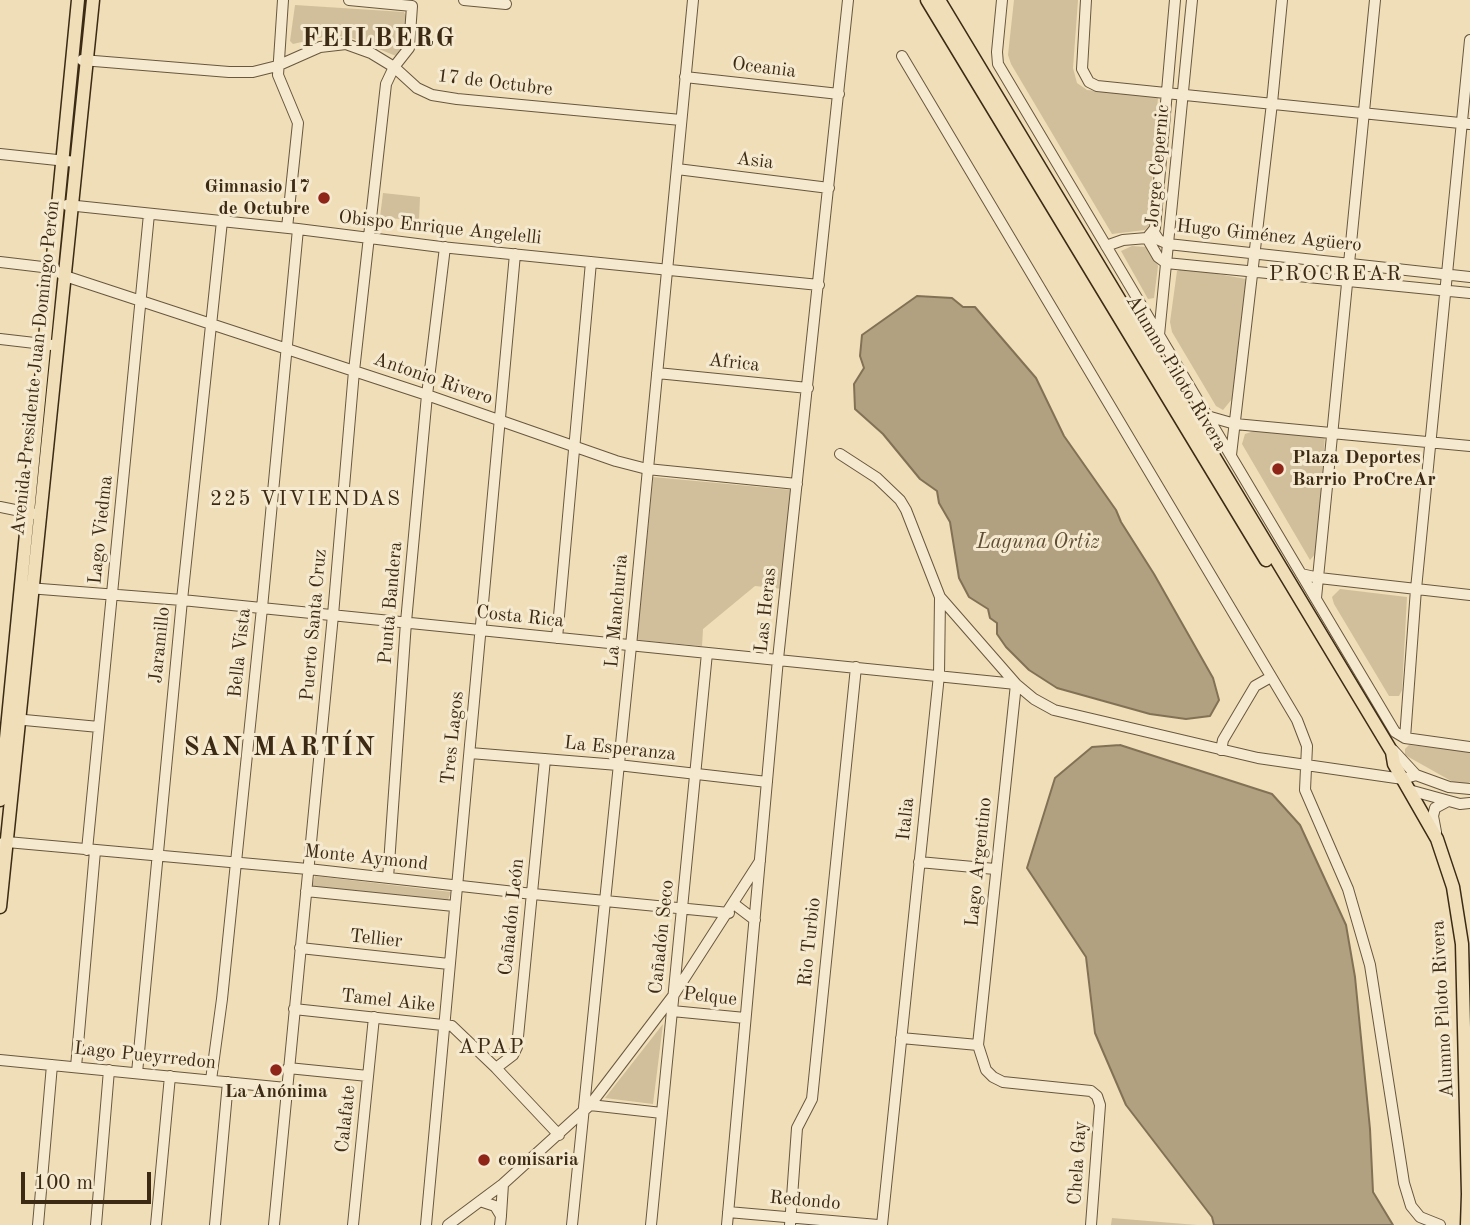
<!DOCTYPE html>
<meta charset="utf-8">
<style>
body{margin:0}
#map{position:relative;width:1470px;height:1225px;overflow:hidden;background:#efdeb7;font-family:"Old Standard TT",serif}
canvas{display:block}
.scale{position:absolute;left:21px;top:1172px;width:130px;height:32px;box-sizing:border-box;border:4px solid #3c2a15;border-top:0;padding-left:9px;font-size:21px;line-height:24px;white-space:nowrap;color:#3c2a15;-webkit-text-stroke:5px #f5ead0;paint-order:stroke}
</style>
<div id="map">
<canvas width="1470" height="1225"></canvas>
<div class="scale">100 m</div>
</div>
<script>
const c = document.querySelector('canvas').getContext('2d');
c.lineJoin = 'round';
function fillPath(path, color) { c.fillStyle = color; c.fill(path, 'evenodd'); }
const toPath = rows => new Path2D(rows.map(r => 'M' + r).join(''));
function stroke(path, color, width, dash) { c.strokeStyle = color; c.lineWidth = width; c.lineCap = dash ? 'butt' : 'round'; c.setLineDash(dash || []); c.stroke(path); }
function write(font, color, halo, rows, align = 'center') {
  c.font = font + ' "Old Standard TT",serif'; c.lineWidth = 6; c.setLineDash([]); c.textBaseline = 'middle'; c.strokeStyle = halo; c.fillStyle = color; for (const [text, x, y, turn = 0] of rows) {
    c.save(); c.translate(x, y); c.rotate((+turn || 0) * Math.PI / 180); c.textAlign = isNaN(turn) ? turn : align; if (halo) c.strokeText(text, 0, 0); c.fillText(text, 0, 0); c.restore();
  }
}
const green = toPath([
 [1014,0,1078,0,1073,68,1077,83,1087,90,1158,97,1149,225,1145,230,1112,234,1011,64,1008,55],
 [295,5,404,12,407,18,402,54,396,56,352,38,332,35,293,44,290,41],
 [383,193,420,197,419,221,380,217],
 [1132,246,1146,247,1153,253,1158,266,1154,298,1148,299,1121,251],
 [1184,268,1246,279,1232,399,1223,410,1216,406,1172,332,1170,322,1177,271],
 [1257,430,1325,435,1317,552,1310,560,1242,444,1245,434],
 [653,477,792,490,783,589,755,586,703,629,702,646,637,640],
 [1340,589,1407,597,1402,690,1399,696,1389,696,1334,604,1332,597],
 [1409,745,1470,751,1470,782,1467,784,1453,782,1405,755,1405,749],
 [315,876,451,892,448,900,312,886],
 [663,1024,653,1104,605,1098],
 [1112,1218,1197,1225,1111,1225]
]);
const water = toPath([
 [917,296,952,298,963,307,975,307,1036,378,1064,436,1116,510,1121,522,1154,574,1213,678,1219,700,1210,716,1186,719,1150,714,1057,688,1029,670,1006,647,997,634,997,623,990,618,988,609,969,597,959,578,950,522,939,503,937,491,920,479,883,434,855,409,854,384,864,368,860,356,862,335,917,296],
 [1120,745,1272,794,1300,825,1346,925,1355,977,1370,1129,1373,1192,1393,1225,1214,1225,1212,1217,1126,1105,1095,1033,1086,957,1027,868,1055,778,1092,747,1120,745]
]);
const minor = toPath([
 [283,0,278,75,298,123,287,228],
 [464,0,506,4],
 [1002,0,997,52,998,64,1395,732,1405,738,1470,747],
 [1086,0,1082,69,1089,82,1097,86,1470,124],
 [902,56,1297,720,1307,746,1305,790,1348,889,1370,965,1404,1183,1411,1206,1420,1217,1440,1225],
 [82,60,229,72,253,72,277,66,320,47,346,44,371,53,394,67,417,88,432,95,457,99,681,120],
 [685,77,839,94],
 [0,154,76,162],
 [677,169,829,188],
 [67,205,298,229,441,247,819,285],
 [1153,231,1159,240,1168,244,1470,277],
 [1147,238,1158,257,1166,263,1470,293],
 [1106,246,1123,240,1147,238,1155,228,1175,0],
 [0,262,51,268,65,276,427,395,616,461,647,469,797,484],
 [1159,335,1192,0],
 [0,339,52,345],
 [657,373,808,388],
 [1207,416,1235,424,1470,446],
 [840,454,877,478,900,500,906,510,940,597,939,675,882,1225],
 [1231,455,1272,103,1282,0],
 [0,507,40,515],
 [1301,574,1319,578,1470,595],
 [28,588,182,600,1016,684],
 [940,597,1016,684,1034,699,1054,710,1258,758,1403,779,1416,775,1449,787,1470,789],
 [1316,598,1375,0],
 [557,638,591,262],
 [14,719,99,727],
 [1405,738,1416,589,1470,40],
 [1221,750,1223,740,1255,686,1271,677],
 [1393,750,1416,775],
 [470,753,618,765,767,782],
 [1409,790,1460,804,1470,803],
 [1436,832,1433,816,1435,808,1448,801],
 [0,844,7,842,308,869,533,894,729,913],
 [87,850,149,214],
 [919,862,995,869],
 [388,878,406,622,427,395,445,247],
 [306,891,454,906],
 [734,904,755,920],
 [300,948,449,964],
 [294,1009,452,1026,496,1068,559,1135],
 [672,1011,745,1018],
 [901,1038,978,1045,986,1070,993,1077,1003,1082,1091,1091,1097,1096,1100,1105,1091,1225],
 [978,1045,1016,684],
 [0,1060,286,1088],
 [76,1067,95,851],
 [288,1068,368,1076],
 [496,1068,513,1055,517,1047,545,759],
 [137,1073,182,600,222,221],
 [211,1080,222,999,262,608,298,229],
 [590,1105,662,1113],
 [480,1201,495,1206,501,1216,500,1225],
 [728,1212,878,1225],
 [501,1215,503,1184],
 [38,1225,52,1065],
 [96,1225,109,1070],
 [156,1225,170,1076],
 [215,1225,228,1082],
 [274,1225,333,615,354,371,386,84,394,67,409,48,412,6,349,0],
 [353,1225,374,1017],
 [426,1225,515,254],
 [448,1225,503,1184,590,1105,673,996,760,861],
 [572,1225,631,646,693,0],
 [651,1225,707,653],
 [727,1225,778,659,848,0],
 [790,1225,797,1128,812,1099,856,667]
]);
const major = toPath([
 [927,0,1266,560],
 [939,0,1392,752,1394,764,1437,839,1453,887,1462,944,1468,1194,1467,1225],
 [0,800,78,0],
 [0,907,93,0]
]);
const markers = [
 [324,198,7,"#8f2418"],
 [1278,469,7,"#8f2418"],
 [276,1070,7,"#8f2418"],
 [484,1160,7,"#8f2418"]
];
const streetNames = [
 ["Oceania",764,68,7],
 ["17 de Octubre",495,83,7],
 ["Asia",755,161,7],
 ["Jorge Cepernic",1158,166,-85],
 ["Obispo Enrique Angelelli",440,228,6],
 ["Hugo Giménez Agüero",1269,236,6],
 ["Africa",734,363,6],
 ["Avenida Presidente Juan Domingo Perón",36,368,-84],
 ["Alumno Piloto Rivera",1176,373,59],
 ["Antonio Rivero",433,379,19],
 ["Lago Viedma",101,530,-84],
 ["Punta Bandera",391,603,-85],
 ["Las Heras",766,610,-84],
 ["La Manchuria",617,611,-85],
 ["Costa Rica",520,617,6],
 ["Puerto Santa Cruz",314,625,-85],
 ["Jaramillo",160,645,-84],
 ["Bella Vista",240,653,-84],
 ["Tres Lagos",453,738,-84],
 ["La Esperanza",620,749,6],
 ["Italia",906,819,-84],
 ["Monte Aymond",366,858,6],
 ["Lago Argentino",979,862,-84],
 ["Cañadón León",512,917,-84],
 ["Cañadón Seco",662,937,-84],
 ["Tellier",376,939,6],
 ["Rio Turbio",810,942,-84],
 ["Pelque",710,997,6],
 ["Tamel Aike",388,1001,6],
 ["Alumno Piloto Rivera",1443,1009,-93],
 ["Lago Pueyrredon",145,1056,6],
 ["Calafate",346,1119,-84],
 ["Chela Gay",1078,1163,-86],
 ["Redondo",805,1201,5]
];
const poiNames = [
 ["Gimnasio 17",310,187,"right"],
 ["de Octubre",310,209,"right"],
 ["Plaza Deportes",1292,458],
 ["Barrio ProCreAr",1292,480],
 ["La Anónima",276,1092,"center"],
 ["comisaria",498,1160]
];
const neighbourhoodNames = [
 ["PROCREAR",1336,274],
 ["225 VIVIENDAS",306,499],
 ["APAP",492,1047]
];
const waterNames = [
 ["Laguna Ortiz",1038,542]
];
const districtNames = [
 ["FEILBERG",379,39],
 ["SAN MARTÍN",280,748]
];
fillPath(green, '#d1bf9b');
fillPath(water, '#b2a180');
stroke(water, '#837155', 2);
stroke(minor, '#69573e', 12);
stroke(major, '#3c2a15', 15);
stroke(minor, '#f5ead0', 10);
stroke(major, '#efdeb7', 12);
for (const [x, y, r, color] of markers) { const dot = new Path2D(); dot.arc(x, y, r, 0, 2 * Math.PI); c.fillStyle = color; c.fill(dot); stroke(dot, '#f5ead0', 2.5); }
write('19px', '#3c2a15', '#f5ead0', streetNames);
write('bold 19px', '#3c2a15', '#f5ead0', poiNames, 'left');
c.letterSpacing = '2px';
write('21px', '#3c2a15', '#f5ead0', neighbourhoodNames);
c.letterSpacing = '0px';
write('italic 21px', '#5f4e35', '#f5ead0', waterNames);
c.letterSpacing = '2px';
write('bold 26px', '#3c2a15', '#f5ead0', districtNames);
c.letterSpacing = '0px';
</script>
